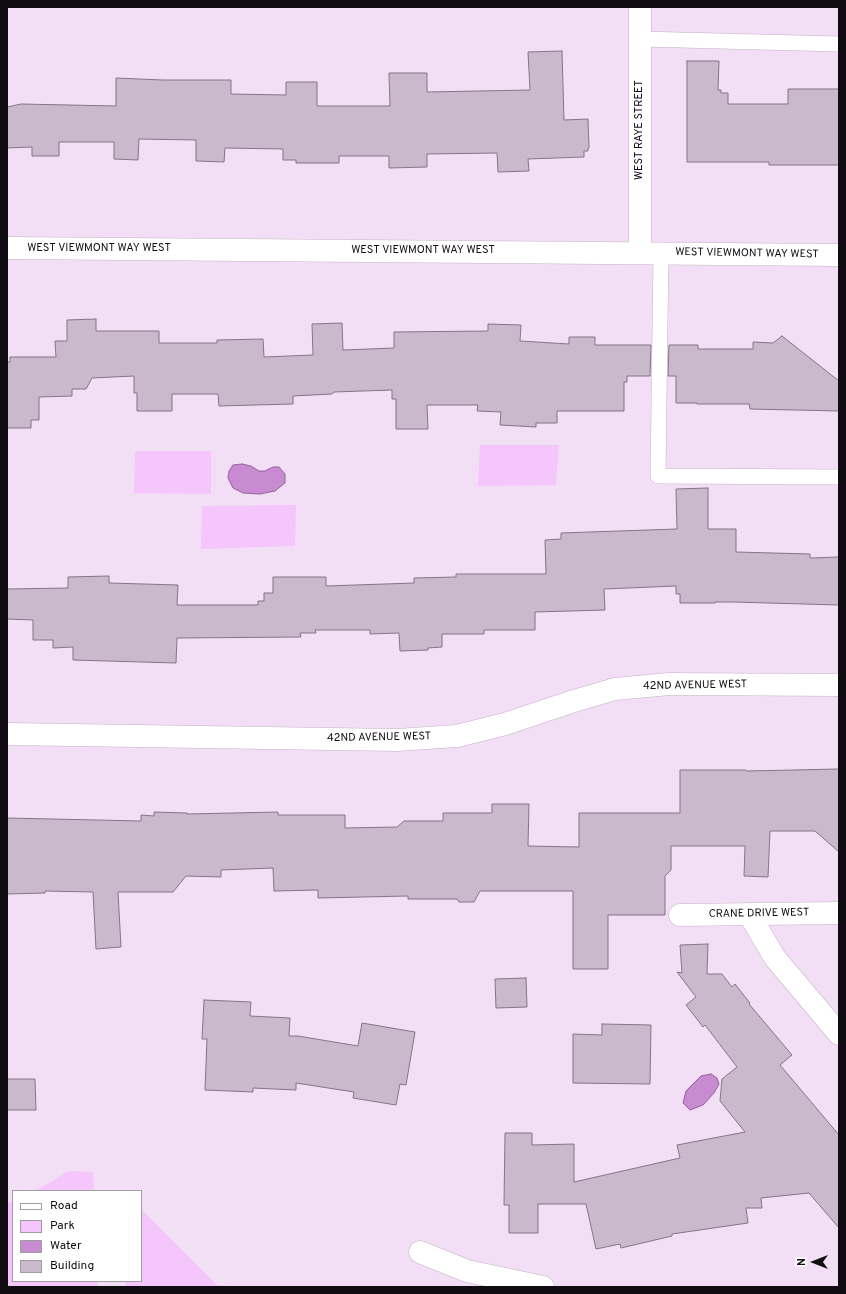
<!DOCTYPE html>
<style>
body{margin:0}
#map{position:relative;width:846px;height:1294px;overflow:hidden;background:#f2dff5;font-family:Overpass,sans-serif}
canvas{display:block}
.frame{position:absolute;inset:0;border:8px solid #110b12;pointer-events:none}
.legend{position:absolute;left:12px;top:1190px;width:130px;height:92px;box-sizing:border-box;background:#fff;border:1px solid #a09da0;margin:0;padding:5px 7px;list-style:none;font-size:12px;color:#110b12}
.legend li{display:flex;align-items:center;gap:8px;height:20px}
.legend b{width:20px;border:1px solid #a09da0}
.north{position:absolute;left:794px;top:1242px;width:40px;height:40px;-webkit-text-stroke:3px #fff;paint-order:stroke;rotate:270deg;font-size:11px;font-weight:700;line-height:16px;text-align:center;color:#110b12}
.north::after{content:'';display:block;margin:auto;width:14px;height:18px;background:#110b12;clip-path:polygon(50% 0,100% 100%,50% 72%,0 100%)}
</style>
<div id="map">
<canvas width="846" height="1294"></canvas>
<div class="frame"></div>
<ul class="legend">
<li><b style="height:5px;background:#fff"></b>Road</li>
<li><b style="height:11px;background:#f5c6fc"></b>Park</li>
<li><b style="height:11px;background:#c88ad1"></b>Water</li>
<li><b style="height:11px;background:#cab8cd"></b>Building</li>
</ul>
<div class="north">N</div>
</div>
<script>
const c = document.querySelector('canvas').getContext('2d');
c.lineJoin = 'round';
function fillPath(path, color) { c.fillStyle = color; c.fill(path, 'evenodd'); }
const toPath = rows => new Path2D(rows.map(r => 'M' + r).join(''));
function stroke(path, color, width, dash) { c.strokeStyle = color; c.lineWidth = width; c.lineCap = dash ? 'butt' : 'round'; c.setLineDash(dash || []); c.stroke(path); }
function write(font, color, halo, rows, align = 'center') {
  c.font = font + ' Overpass,sans-serif'; c.lineWidth = 3.5; c.setLineDash([]); c.textBaseline = 'middle'; c.strokeStyle = halo; c.fillStyle = color; for (const [text, x, y, turn = 0] of rows) {
    c.save(); c.translate(x, y); c.rotate((+turn || 0) * Math.PI / 180); c.textAlign = isNaN(turn) ? turn : align; if (halo) c.strokeText(text, 0, 0); c.fillText(text, 0, 0); c.restore();
  }
}
const green = toPath([
 [480,445,559,445,556,485,478,486],
 [135,451,211,451,211,494,134,493],
 [296,505,295,546,201,549,202,506],
 [69,1171,93,1172,94,1191,35,1191],
 [13,1201,13,1281,97,1281,98,1287,7,1287,7,1203],
 [141,1209,217,1285,234,1287,126,1287,126,1281,141,1281]
]);
const water = toPath([
 [242,464,251,466,259,471,265,471,273,467,279,467,285,474,285,483,275,491,260,494,243,493,233,488,228,478,229,471,233,465,242,464],
 [711,1074,717,1078,719,1084,714,1093,703,1105,690,1110,683,1103,686,1091,701,1076,711,1074]
]);
const building = toPath([
 [562,51,564,120,588,119,589,148,588,148,588,151,584,151,584,157,528,159,529,171,498,172,497,153,427,154,427,167,389,168,389,156,339,156,339,163,296,163,296,160,283,160,283,149,225,148,224,162,196,161,196,140,139,139,138,160,114,159,114,142,59,142,59,156,32,156,32,147,7,148,7,107,21,104,116,106,116,78,163,80,231,80,231,94,286,95,286,82,317,82,317,106,390,106,389,73,427,73,427,92,530,90,528,52,562,51],
 [687,61,719,61,718,90,721,90,721,93,728,93,728,104,788,104,788,89,839,89,839,165,769,165,769,162,687,162,687,61],
 [96,319,96,331,159,331,159,343,217,343,217,340,263,339,264,357,313,355,312,324,342,323,343,350,394,348,394,332,488,331,488,324,521,325,520,341,569,344,569,337,595,337,595,345,651,345,650,376,627,376,627,382,624,382,624,411,557,411,557,423,536,423,536,427,500,425,501,412,477,411,478,405,427,405,428,429,396,429,396,399,392,399,392,390,334,392,332,394,293,396,293,404,219,406,218,394,172,394,172,411,137,411,137,393,134,393,134,376,92,378,86,389,72,389,72,396,39,397,39,420,31,420,31,428,7,428,7,362,10,362,10,357,56,357,55,341,67,341,67,320,96,319],
 [782,336,839,381,839,411,750,409,749,404,697,404,697,403,676,403,676,376,668,376,669,345,698,345,698,349,753,349,753,342,773,343,782,336],
 [708,488,708,529,736,529,736,552,810,554,810,558,839,557,839,605,733,602,715,602,715,603,680,603,680,594,676,594,676,586,604,589,605,610,535,612,535,630,484,630,484,634,442,634,442,647,428,648,428,650,400,651,399,633,370,634,370,630,315,630,316,633,300,633,301,637,177,638,176,663,73,660,73,647,53,648,53,640,33,640,33,620,7,619,7,589,68,588,68,577,109,576,109,583,178,585,177,605,258,605,258,601,264,601,264,593,273,593,273,577,326,577,326,586,414,583,414,578,456,577,456,574,546,574,545,540,561,539,561,533,677,529,676,489,708,488],
 [839,769,839,852,815,831,770,831,768,877,744,876,745,846,671,846,671,870,665,876,665,915,608,915,608,969,573,969,573,891,480,891,474,902,459,902,457,899,408,899,408,896,318,898,318,890,274,891,273,868,221,870,221,877,186,876,173,892,118,892,121,947,96,949,93,892,45,891,45,893,7,894,7,818,141,821,141,815,154,816,154,812,187,813,187,814,278,812,278,815,345,815,345,828,397,827,404,821,443,821,443,813,492,813,492,804,529,804,528,846,579,847,579,813,680,813,680,770,745,770,747,771,839,769],
 [708,944,707,974,722,974,732,987,735,984,750,1003,749,1004,792,1055,780,1065,839,1135,839,1228,809,1193,761,1198,762,1208,746,1208,748,1223,672,1234,672,1236,621,1248,620,1244,596,1249,586,1204,538,1204,538,1233,509,1233,509,1205,504,1205,505,1133,532,1133,532,1145,574,1144,574,1182,680,1158,677,1145,745,1132,720,1101,722,1079,737,1067,705,1025,703,1027,686,1005,696,997,677,972,682,973,680,945,708,944],
 [526,978,527,1007,496,1008,495,979,526,978],
 [204,1000,251,1002,250,1016,290,1018,289,1036,298,1036,358,1046,362,1023,415,1032,406,1085,400,1084,396,1105,353,1098,354,1092,296,1083,296,1090,253,1088,253,1092,205,1090,207,1039,202,1039,204,1000],
 [602,1024,651,1025,650,1084,573,1083,573,1034,602,1035,602,1024],
 [7,1079,35,1079,36,1110,7,1110,7,1079]
]);
const service = toPath([
 [640,39,839,44],
 [661,253,658,476,839,477]
]);
const minor = toPath([
 [640,253,640,7],
 [7,734,397,740,457,736,505,724,574,701,615,689,669,684,839,685],
 [749,914,775,958,839,1034],
 [680,915,839,913],
 [420,1252,467,1271,543,1287]
]);
const tertiary = toPath([
 [7,248,839,255]
]);
const streetNames = [
 ["WEST RAYE STREET",640,130,-90],
 ["WEST VIEWMONT WAY WEST",99,249],
 ["WEST VIEWMONT WAY WEST",423,251],
 ["WEST VIEWMONT WAY WEST",747,254,1],
 ["42ND AVENUE WEST",695,686,-1],
 ["42ND AVENUE WEST",379,738,-1],
 ["CRANE DRIVE WEST",759,914,-1]
];
fillPath(green, '#f5c6fc');
fillPath(water, '#c88ad1');
stroke(water, '#916498', 1);
fillPath(building, '#cab8cd');
stroke(building, '#857387', 1);
stroke(service, '#c4b1c6', 16);
stroke(minor, '#c4b1c6', 23);
stroke(tertiary, '#c4b1c6', 23);
stroke(service, '#fff', 15);
stroke(minor, '#fff', 22);
stroke(tertiary, '#fff', 22);
write('11px', '#110b12', '#fff', streetNames);
</script>
